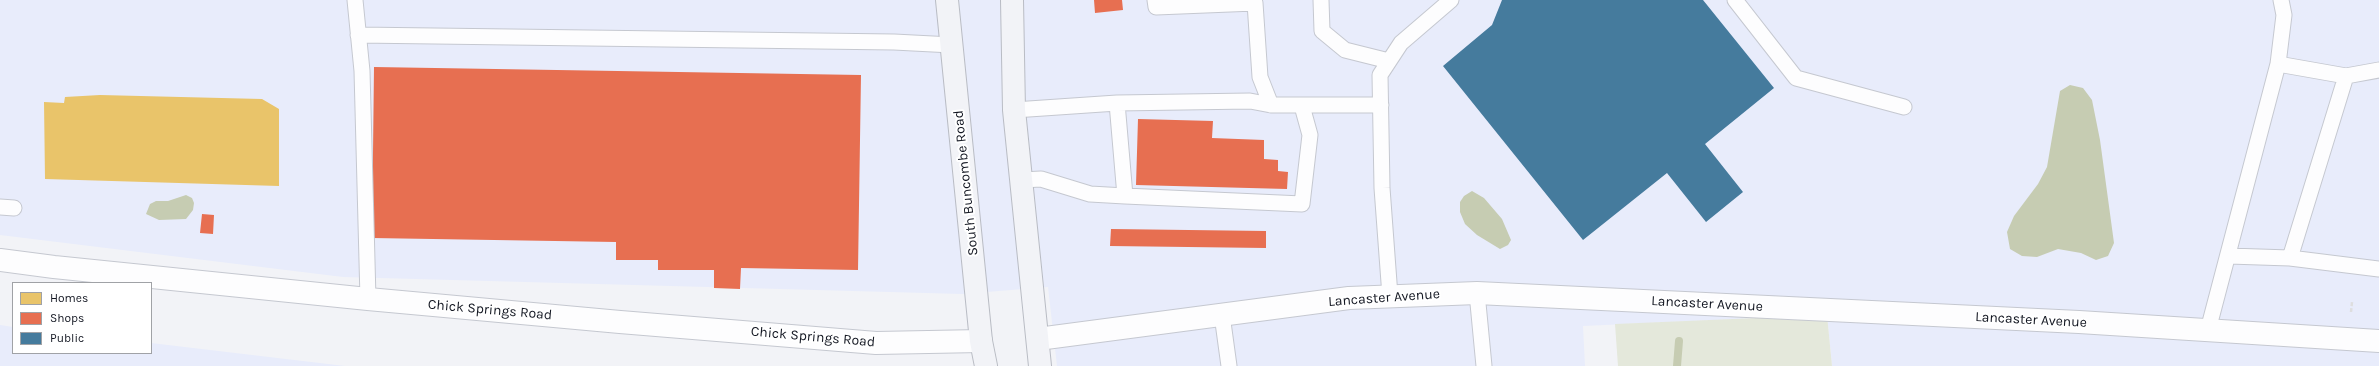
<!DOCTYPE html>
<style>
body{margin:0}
#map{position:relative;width:2379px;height:366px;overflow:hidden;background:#f2f3f7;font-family:Karla,sans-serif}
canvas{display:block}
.legend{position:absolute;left:12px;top:282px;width:140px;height:72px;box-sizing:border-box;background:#fff;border:1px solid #a0a2a6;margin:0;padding:5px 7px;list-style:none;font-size:12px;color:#121621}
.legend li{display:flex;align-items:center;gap:8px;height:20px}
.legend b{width:20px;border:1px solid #a0a2a6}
</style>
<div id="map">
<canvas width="2379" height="366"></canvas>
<ul class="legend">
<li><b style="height:11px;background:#e9c46a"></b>Homes</li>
<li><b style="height:11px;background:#e76f51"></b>Shops</li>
<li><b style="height:11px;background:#457b9d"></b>Public</li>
</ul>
</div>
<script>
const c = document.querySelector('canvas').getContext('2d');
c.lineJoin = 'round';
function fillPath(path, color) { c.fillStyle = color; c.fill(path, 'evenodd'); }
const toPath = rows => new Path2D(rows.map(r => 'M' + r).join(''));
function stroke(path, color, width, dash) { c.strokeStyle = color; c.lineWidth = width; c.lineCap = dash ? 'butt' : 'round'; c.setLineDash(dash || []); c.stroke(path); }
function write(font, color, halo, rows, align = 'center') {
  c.font = font + ' Karla,sans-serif'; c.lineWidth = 4; c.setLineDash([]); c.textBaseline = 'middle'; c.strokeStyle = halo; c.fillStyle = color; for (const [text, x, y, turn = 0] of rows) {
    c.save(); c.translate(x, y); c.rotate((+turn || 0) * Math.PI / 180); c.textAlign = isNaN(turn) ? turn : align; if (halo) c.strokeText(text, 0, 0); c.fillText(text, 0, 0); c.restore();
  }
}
const built = toPath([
 [0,0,2379,0,2379,366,1832,366,1827,315,1583,326,1585,366,1057,366,1048,287,962,294,343,277,0,235],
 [0,325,13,327,13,353,151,353,151,343,345,366,0,366]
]);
const green = toPath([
 [1827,315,1832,366,1618,366,1615,324]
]);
const water = toPath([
 [2070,85,2083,88,2092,100,2100,140,2114,243,2108,256,2096,260,2081,253,2058,249,2037,257,2022,256,2010,249,2007,232,2014,216,2038,184,2047,167,2060,91],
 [1472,191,1484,198,1502,219,1511,240,1508,245,1500,249,1477,235,1465,224,1460,212,1460,202,1464,196],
 [186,195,192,198,194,203,193,210,186,219,159,220,146,214,150,204,156,201,168,201]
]);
const homes = toPath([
 [100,95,262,99,279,109,279,186,45,179,44,102,64,103,65,97]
]);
const shops = toPath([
 [1094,0,1122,0,1123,10,1095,13],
 [374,67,861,75,858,270,741,268,740,289,714,288,714,270,658,270,658,260,616,260,616,242,372,238],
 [1138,119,1213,121,1212,138,1264,140,1264,159,1278,160,1278,171,1288,172,1287,189,1136,185],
 [202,214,214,215,213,234,200,233],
 [1111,229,1266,231,1266,248,1110,246]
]);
const public = toPath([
 [1502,0,1703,0,1774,88,1705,144,1743,192,1706,222,1667,173,1583,240,1443,66,1492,25]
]);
const stream = toPath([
 [1677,366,1679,341]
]);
const path = toPath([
 [2351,312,2352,302]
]);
const service = toPath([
 [355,0,362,71,368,299],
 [1155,0,1156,7,1255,3,1260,77,1271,105],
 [1321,0,1322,31,1345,50,1389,61],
 [1735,0,1796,78,1904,107],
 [358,35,894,42,952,45],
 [2278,64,2346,76,2290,258],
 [2346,76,2379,70],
 [1117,103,1250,101,1271,105,1381,105],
 [1014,110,1117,103,1125,196,1090,194,1041,179,1022,180],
 [1125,196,1302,204,1310,135,1302,106],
 [0,207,14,208],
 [2229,256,2290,258,2379,269],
 [1477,293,1484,366],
 [1390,296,1382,188,1380,75,1401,43,1451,0],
 [1222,315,1229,366],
 [2208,330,2278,64,2284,15,2281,0]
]);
const minor = toPath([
 [0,260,54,267,368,299,620,322,876,343,981,341],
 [1038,339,1349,298,1477,293,2079,322,2379,341]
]);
const primary = toPath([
 [947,0,981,341,986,366],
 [1012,0,1014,110,1040,366]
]);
const streetNames = [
 ["South Buncombe Road",966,183,-96],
 ["Lancaster Avenue",1384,298,-4],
 ["Lancaster Avenue",1707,304,3],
 ["Chick Springs Road",490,310,5],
 ["Lancaster Avenue",2031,320,3],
 ["Chick Springs Road",813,337,5]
];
fillPath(built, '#e8ecfb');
fillPath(green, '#e4e8db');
fillPath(water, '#c6ccb2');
fillPath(homes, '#e9c46a');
fillPath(shops, '#e76f51');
fillPath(public, '#457b9d');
stroke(stream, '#c6ccb2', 8);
stroke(service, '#c5c8d0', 17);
stroke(minor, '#c5c8d0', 24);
stroke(primary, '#b9bcc4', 24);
stroke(path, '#dededf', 2.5, [4, 2]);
stroke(service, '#fdfdfe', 15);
stroke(minor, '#fdfdfe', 22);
stroke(primary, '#f2f3f7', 22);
write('14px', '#121621', '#fff', streetNames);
</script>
